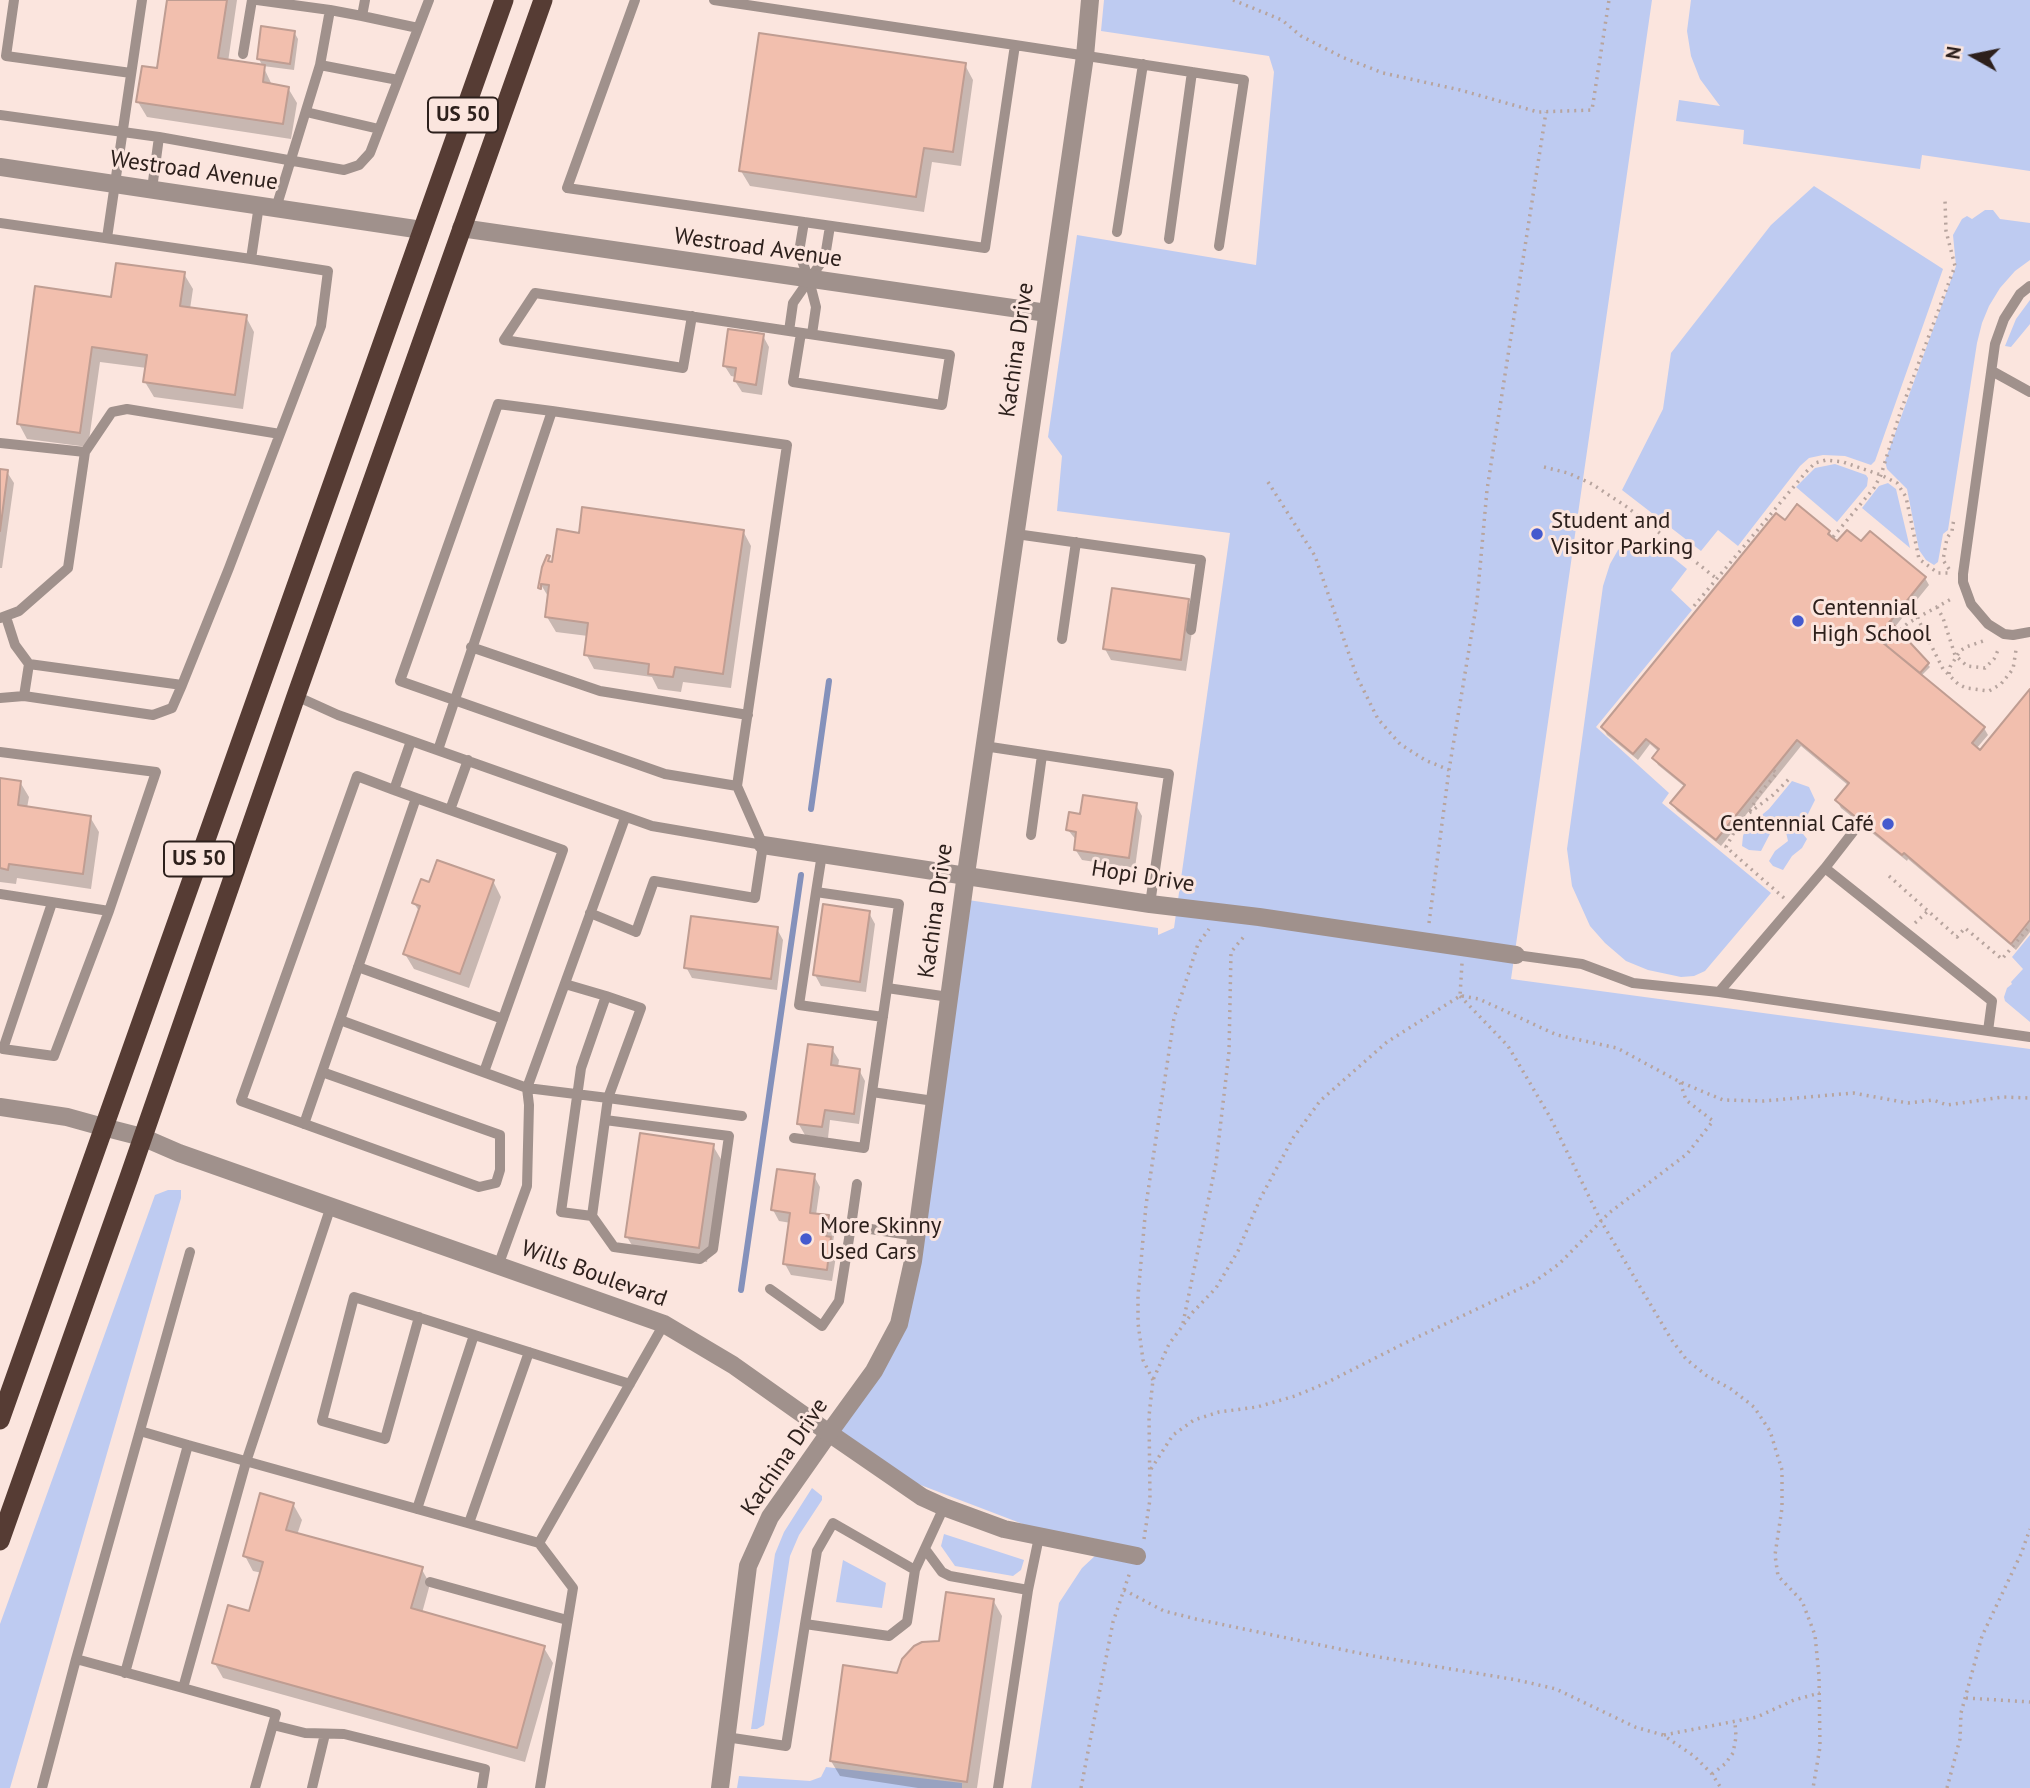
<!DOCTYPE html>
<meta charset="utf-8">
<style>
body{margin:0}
#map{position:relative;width:2030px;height:1788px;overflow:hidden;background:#fbe5de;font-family:"PT Sans",sans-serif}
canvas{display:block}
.north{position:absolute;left:1939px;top:21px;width:70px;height:70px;-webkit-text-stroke:5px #fbe5de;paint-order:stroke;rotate:279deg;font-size:19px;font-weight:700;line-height:28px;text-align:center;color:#2d201c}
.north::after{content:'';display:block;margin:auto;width:24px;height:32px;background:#2d201c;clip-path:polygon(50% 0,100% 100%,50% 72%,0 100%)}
</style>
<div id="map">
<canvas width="2030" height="1788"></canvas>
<div class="north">N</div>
</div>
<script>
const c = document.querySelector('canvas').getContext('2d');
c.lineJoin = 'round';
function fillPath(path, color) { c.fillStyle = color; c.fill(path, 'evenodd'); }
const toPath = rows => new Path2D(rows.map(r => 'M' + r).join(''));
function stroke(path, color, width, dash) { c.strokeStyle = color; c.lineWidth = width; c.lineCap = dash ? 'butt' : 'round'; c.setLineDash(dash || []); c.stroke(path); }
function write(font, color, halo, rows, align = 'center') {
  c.font = font + ' "PT Sans",sans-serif'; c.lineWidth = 6; c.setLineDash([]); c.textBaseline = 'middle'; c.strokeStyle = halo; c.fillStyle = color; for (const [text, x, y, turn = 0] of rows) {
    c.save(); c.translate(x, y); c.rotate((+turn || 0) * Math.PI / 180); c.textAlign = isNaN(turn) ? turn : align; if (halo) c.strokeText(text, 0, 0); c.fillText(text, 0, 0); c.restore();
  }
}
const green = toPath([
 [1104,0,1652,0,1511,979,2030,1049,2030,1788,1031,1788,1059,1603,1082,1568,1097,1554,1096,1539,1028,1526,897,1476,840,1433,891,1338,968,900,1158,928,1158,935,1174,928,1230,533,1057,511,1062,456,1048,437,1077,235,1256,265,1274,72,1269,56,1101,31],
 [1691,0,2030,0,2030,171,1922,155,1920,169,1743,144,1744,130,1676,121,1679,100,1720,106,1700,79,1691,56,1687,31],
 [1814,186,1943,269,1875,461,1871,465,1845,456,1823,455,1809,458,1800,466,1738,546,1718,530,1701,551,1622,490,1663,409,1671,353,1771,225],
 [1985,210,1993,210,2000,219,2030,223,2030,260,2015,271,2000,288,1989,306,1982,323,1977,343,1948,530,1943,534,1938,562,1934,565,1926,560,1919,550,1907,489,1887,469,1885,461,1956,266,1953,235,1962,219,1967,216,1972,219],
 [2030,300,2030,324,2011,347,2005,346,2016,319],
 [1835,464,1866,475,1868,478,1867,486,1837,522,1796,487,1815,468],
 [1888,483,1896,489,1910,548,1862,508,1879,486],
 [1633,542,1660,547,1687,569,1671,590,1692,610,1596,727,1669,793,1662,803,1771,893,1705,971,1694,976,1681,977,1648,970,1626,961,1605,943,1590,926,1572,886,1567,849,1603,586,1610,564,1618,550,1625,544],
 [1792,781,1809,787,1815,800,1800,830,1807,839,1802,848,1792,856,1783,870,1773,866,1769,861,1775,851,1788,841,1785,828,1778,826,1773,828,1761,851,1749,850,1742,846,1743,836,1746,828,1769,809],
 [2030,935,2030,1022,2005,1001,2004,997,2007,988,2012,984,2011,982,2023,969,2012,957],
 [168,1190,181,1190,181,1198,10,1788,0,1788,0,1624,155,1195],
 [812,1488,822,1496,822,1500,799,1535,790,1556,764,1725,757,1729,751,1729,775,1554,784,1532],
 [944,1534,1024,1560,1021,1570,1013,1576,955,1566,941,1546],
 [843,1560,886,1583,882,1608,836,1602],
 [826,1767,962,1783,962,1788,737,1788,739,1776,810,1781,821,1777]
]);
const shadow = toPath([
 [169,0,237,0,228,62,263,67,259,59,294,32,298,39,294,70,263,66,272,85,288,88,297,103,291,139,147,117,138,102,159,70],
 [965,65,973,80,961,166,932,162,924,212,750,186,741,171],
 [184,274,193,289,190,309,246,317,254,332,243,409,154,397,145,382,147,368,100,362,88,447,27,439,19,424,112,299],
 [763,336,769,347,762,395,742,392,735,381,736,377,731,376,724,365],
 [0,471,7,472,14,483,2,568,0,568],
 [1785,522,1829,532,1838,544,1861,544,1925,578,1929,585,1894,628,1930,667,1921,676,1984,728,1988,735,1976,749,1980,752,2030,692,2030,932,2016,950,1908,859,1907,861,1841,808,1837,801,1849,786,1801,746,1721,846,1677,811,1672,804,1685,787,1658,765,1654,758,1659,752,1650,744,1638,760,1607,735,1603,728],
 [743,531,751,546,731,688,683,682,681,692,658,689,652,677,594,669,586,654,588,636,556,632,547,617,549,598,540,583,553,564,581,535],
 [1188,601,1195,612,1186,671,1111,660,1105,649],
 [0,780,20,782,29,797,27,808,90,817,99,832,91,889,17,878,16,884,0,882],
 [1136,805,1142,816,1135,868,1082,860,1075,849,1077,841,1068,830,1081,816],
 [493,881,501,897,469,988,414,969,405,954,420,913,414,903,430,884],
 [869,913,875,924,866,992,821,986,815,975],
 [777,929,783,940,777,990,692,978,686,967],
 [832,1049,839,1060,838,1067,859,1070,865,1081,859,1124,830,1120,828,1138,805,1135,798,1123],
 [713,1146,722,1161,707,1262,636,1252,627,1237],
 [814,1176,820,1187,816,1215,828,1217,835,1228,833,1243,837,1250,832,1281,791,1275,785,1264,791,1223,779,1221,773,1210],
 [293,1504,302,1520,297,1535,421,1568,430,1584,422,1613,544,1648,553,1663,525,1762,223,1678,214,1662,250,1614,262,1573,253,1571,245,1556],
 [993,1600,1002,1616,977,1788,918,1788,840,1776,831,1761,898,1675]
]);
const stream = toPath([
 [811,809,829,681],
 [741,1290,801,875]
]);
const building = toPath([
 [167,0,227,0,218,58,265,65,263,82,289,87,283,124,136,102,142,66,157,68,167,0],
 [261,26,295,31,290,64,257,59,261,26],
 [759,33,966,63,953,152,924,148,916,197,739,171,759,33],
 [116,263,185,272,180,306,247,315,235,395,143,382,147,355,92,347,80,433,17,424,35,286,111,297,116,263],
 [728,329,764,334,756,385,734,381,736,368,723,366,728,329],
 [0,469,8,470,0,531,0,469],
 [1797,504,1830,531,1828,534,1837,541,1847,530,1861,541,1870,531,1926,577,1877,638,1985,727,1972,743,1980,750,2030,689,2030,920,2011,944,1904,853,1902,855,1835,800,1849,783,1797,740,1716,840,1670,803,1685,785,1652,758,1659,749,1646,739,1633,754,1601,727,1776,513,1785,520,1797,504],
 [582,507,744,530,723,674,675,667,673,677,648,674,649,664,584,655,588,623,545,617,549,585,541,584,541,589,538,588,542,567,547,555,550,556,548,561,552,562,557,529,579,533,582,507],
 [1112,588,1189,599,1181,660,1103,649,1112,588],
 [1890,621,1929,663,1920,673,1877,638,1890,621],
 [0,778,21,781,18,805,91,816,83,874,9,864,8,870,0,868,0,778],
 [1083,795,1137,803,1129,858,1074,850,1076,832,1066,830,1069,812,1080,814,1083,795],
 [437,860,494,880,460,974,403,954,420,906,412,903,421,879,429,882,437,860],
 [823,904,870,911,860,982,813,975,823,904],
 [691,916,778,927,771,979,684,968,691,916],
 [808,1044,833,1047,831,1065,860,1069,854,1114,825,1110,822,1127,797,1124,808,1044],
 [640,1133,714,1144,699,1248,625,1237,640,1133],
 [777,1169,815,1174,810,1213,829,1215,826,1236,831,1237,827,1270,783,1264,790,1213,771,1210,777,1169],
 [260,1493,294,1503,286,1530,423,1567,411,1608,545,1646,517,1748,212,1663,228,1605,249,1611,263,1562,243,1556,260,1493],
 [946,1592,994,1599,967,1782,830,1761,843,1665,897,1673,902,1659,914,1646,922,1642,939,1641,946,1592]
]);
const path = toPath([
 [1233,0,1282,20,1301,36,1342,57,1383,73,1460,90,1538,112,1592,110,1609,0],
 [1544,467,1568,473,1592,484,1627,507,1717,579],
 [1268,482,1315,556,1357,677,1378,719,1400,744,1425,760,1449,770],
 [1833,537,1874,488,1881,475,1900,413,1955,266,1946,231,1945,200],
 [1949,569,1943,560,1947,538,1952,531,1954,518],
 [1694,606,1806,472,1815,463,1826,460,1843,462,1881,475,1897,483,1906,497,1919,559,1938,573,1949,573],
 [1937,607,1943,618,1955,655,1967,666,1985,668,1994,659,1999,648],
 [1917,617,1943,669,1958,684,1966,688,1989,691,2001,684,2013,669,2016,650],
 [1885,644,1908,623,1953,598],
 [1949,674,1950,667,1960,651,1966,647,1986,640],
 [1750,811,1759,794,1777,773,1773,770],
 [1889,876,1957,937,1965,928,2002,959,2030,926],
 [1784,898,1726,847,1738,825,1749,813,1773,795,1789,779],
 [1429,923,1449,770,1477,601,1487,490,1546,112],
 [1915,923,1929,910],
 [1460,996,1508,1046,1550,1117,1601,1221,1671,1339,1686,1359,1707,1376,1731,1389,1754,1407,1770,1431,1782,1470,1782,1508,1775,1555,1778,1576,1802,1601,1815,1635,1819,1676,1820,1747,1813,1788],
 [1462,996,1479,999,1557,1035,1617,1048,1680,1082,1723,1100,1764,1101,1853,1093,1908,1103,1933,1100,1947,1105,2003,1097,2030,1098],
 [1183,1323,1216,1163,1229,1052,1231,952,1246,934],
 [1153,1380,1143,1360,1138,1323,1138,1296,1146,1205,1174,1018,1198,944,1209,929],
 [1151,1469,1173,1435,1194,1420,1219,1412,1257,1407,1295,1396,1326,1383,1405,1343,1534,1282,1559,1264,1609,1213,1687,1154,1713,1121,1686,1100,1680,1082],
 [1144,1539,1150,1499,1149,1416,1153,1380,1169,1344,1193,1312,1216,1288,1238,1251,1260,1199,1293,1138,1320,1101,1387,1042,1460,996,1462,963],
 [1124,1590,1164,1611,1196,1619,1373,1656,1517,1680,1556,1689,1635,1727,1663,1735,1694,1756,1712,1774,1721,1788],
 [1966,1698,2030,1702],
 [1664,1735,1757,1717,1794,1700,1820,1693],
 [1712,1774,1725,1764,1733,1753,1736,1737,1735,1722],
 [1081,1788,1113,1622,1130,1572],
 [1947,1788,1960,1739,1961,1713,1982,1636,2021,1554,2030,1529]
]);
const service = toPath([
 [14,0,6,56,131,73],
 [257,0,330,10],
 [635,0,567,188,985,248,1015,45,714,0],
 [362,16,418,28],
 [1015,45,1244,80,1219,246],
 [243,54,252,0],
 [320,65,398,80],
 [306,112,379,129],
 [0,115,159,137],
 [152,189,159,137,344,170,359,165,370,153,429,0],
 [276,208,320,65,330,10,362,16,365,0],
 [804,222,799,252,809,280],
 [0,223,251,259],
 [1117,232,1143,64],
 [107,238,142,0],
 [1169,239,1192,72],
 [809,280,825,257,830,226],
 [2030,286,2020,294,2004,319,1995,344,1963,574,1963,582,1971,604,1988,624,2004,634,2013,635,2030,632],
 [692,316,683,368,504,340,535,293,789,331,950,355,942,405,793,382,801,333],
 [789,331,793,303,809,280,816,307,812,334],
 [1992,371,2030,392],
 [552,411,498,404,400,681,665,774,737,786],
 [0,443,85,452,112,412,127,409,280,434],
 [1016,534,1201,560,1191,630],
 [6,617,15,645,29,664],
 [0,618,19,611,68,568,85,452],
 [1062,639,1076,542],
 [471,647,600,691,748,715],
 [182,685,29,664,24,696,153,715,172,708,182,685,229,568,321,326,328,271,251,259,259,205],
 [296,696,338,715,652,826,763,845],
 [0,698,24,696],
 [411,741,394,790,416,798,340,1020,527,1088,529,1105,527,1186,498,1266],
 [984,746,1169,774,1150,904],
 [438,750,552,411,787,445,737,786,763,845,755,898,654,881,636,932,590,913],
 [0,752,156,772,109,911,0,894],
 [416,798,450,810,468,760],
 [450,810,563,850,484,1072],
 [1031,835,1042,755],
 [822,854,816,892,899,904,887,988,949,997],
 [1825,868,1853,832],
 [816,892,799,1005,883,1017],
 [52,903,3,1049,54,1056,109,911],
 [1516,955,1582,964,1633,983,1719,992,2030,1037],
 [358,967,503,1019],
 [565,984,606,996],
 [887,988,872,1092,934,1101],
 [1719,992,1825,868,1992,1001,1988,1031],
 [340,1020,322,1072,500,1135,500,1170,496,1183,479,1187,241,1101,357,776,394,790],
 [605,1120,729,1136,713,1249,700,1259,614,1247,592,1216,605,1120,608,1098,527,1088,625,818],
 [304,1124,322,1072],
 [794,1138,864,1148,872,1092],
 [592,1216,561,1212,581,1068,606,996,641,1008,608,1098,742,1116],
 [851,1226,857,1184],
 [190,1252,76,1659,183,1688,246,1462,331,1206],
 [770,1289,822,1326,839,1301,851,1226,916,1236],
 [419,1317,385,1439,322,1421,354,1297,630,1384],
 [188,1445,539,1543,664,1324],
 [417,1509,474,1335],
 [469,1523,529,1352],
 [539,1543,573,1588,540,1788],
 [925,1549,942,1572,950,1576,1028,1590,1039,1537],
 [915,1570,944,1507],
 [430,1582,567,1620],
 [125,1673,188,1445,140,1431],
 [183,1688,276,1714,255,1788],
 [273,1725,305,1733,344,1734,485,1769,482,1788],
 [726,1737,786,1746,805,1624,817,1551,833,1523,915,1570,907,1622,889,1636,805,1624],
 [42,1788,76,1659],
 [312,1788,325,1734],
 [998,1788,1028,1590]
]);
const minor = toPath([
 [0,167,422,230],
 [461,228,1047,313],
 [763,845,1150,904,1259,917,1516,955],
 [0,1107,67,1117,103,1127],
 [720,1788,748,1566,770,1517,829,1433,922,1497,944,1507,1004,1529,1137,1556]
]);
const tertiary = toPath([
 [103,1127,142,1137,179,1153,664,1324,733,1365,829,1433,874,1371,899,1324,913,1261,966,874,1085,56,1090,0]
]);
const trunk = toPath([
 [0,1420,504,0],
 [0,1541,128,1180,296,696,543,0]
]);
const markers = [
 [1537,534,7,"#455ace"],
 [1798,621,7,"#455ace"],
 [1888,824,7,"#455ace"],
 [806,1239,7,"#455ace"]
];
const shields = [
 [463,115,70],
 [199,859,70]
];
const shieldNames = [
 ["US 50",463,115],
 ["US 50",199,859]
];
const streetNames = [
 ["Westroad Avenue",194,171,8],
 ["Westroad Avenue",758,248,8],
 ["Kachina Drive",1017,350,-82],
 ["Hopi Drive",1143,877,9],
 ["Kachina Drive",936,911,-82],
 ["Wills Boulevard",594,1274,20],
 ["Kachina Drive",785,1457,-56]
];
const poiNames = [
 ["Student and",1551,521],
 ["Visitor Parking",1551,547],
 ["Centennial",1812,608],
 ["High School",1812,634],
 ["Centennial Café",1874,824,"right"],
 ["More Skinny",820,1226],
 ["Used Cars",820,1252]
];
fillPath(green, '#becbf1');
fillPath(shadow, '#0003');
stroke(stream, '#8491bb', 6);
fillPath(building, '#f2bfae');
stroke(building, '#bf9d92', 2);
stroke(path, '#b7a49e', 3.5, [2, 5]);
stroke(service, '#a0918c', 10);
stroke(minor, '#a0918c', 18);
stroke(tertiary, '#a0918c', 18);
stroke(trunk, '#563c34', 19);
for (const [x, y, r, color] of markers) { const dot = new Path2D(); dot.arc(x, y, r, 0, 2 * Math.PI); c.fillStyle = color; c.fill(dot); stroke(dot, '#fbe5de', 2.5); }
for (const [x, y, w] of shields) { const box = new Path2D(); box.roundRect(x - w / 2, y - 17.5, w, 35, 5); c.fillStyle = '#fbe5de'; c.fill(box); stroke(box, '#2d201c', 2); }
write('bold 21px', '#2d201c', null, shieldNames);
write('23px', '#2d201c', '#fbe5de', streetNames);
write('23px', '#2d201c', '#fbe5de', poiNames, 'left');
</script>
